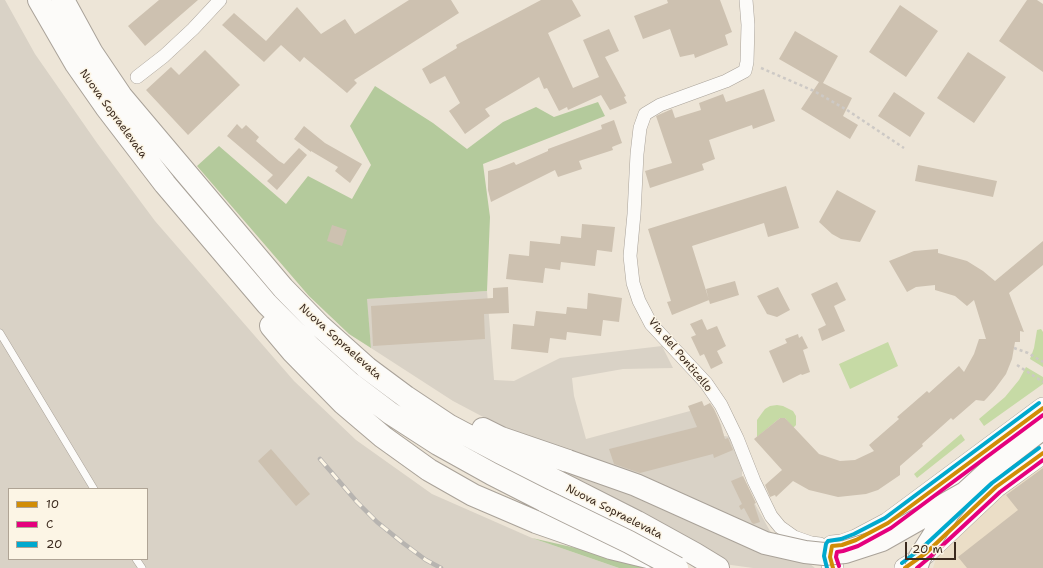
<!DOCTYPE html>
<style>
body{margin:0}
#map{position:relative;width:1043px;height:568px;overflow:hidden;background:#ede5d7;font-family:"Shantell Sans",sans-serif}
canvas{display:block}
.legend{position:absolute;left:8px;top:488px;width:140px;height:72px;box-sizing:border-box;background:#fcf5e5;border:1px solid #afa495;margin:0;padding:5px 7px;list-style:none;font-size:12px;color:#3b2a1e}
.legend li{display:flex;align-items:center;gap:8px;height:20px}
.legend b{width:20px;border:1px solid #afa495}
.scale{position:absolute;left:905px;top:542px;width:51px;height:18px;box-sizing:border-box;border:2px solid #3b2a1e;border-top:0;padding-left:5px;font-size:12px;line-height:14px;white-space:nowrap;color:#3b2a1e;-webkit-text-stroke:3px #fcf5e5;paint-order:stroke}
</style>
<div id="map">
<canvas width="1043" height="568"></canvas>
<ul class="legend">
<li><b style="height:5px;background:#d18d06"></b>10</li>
<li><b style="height:5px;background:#e5007d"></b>C</li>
<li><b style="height:5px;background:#00a9ce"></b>20</li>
</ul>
<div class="scale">20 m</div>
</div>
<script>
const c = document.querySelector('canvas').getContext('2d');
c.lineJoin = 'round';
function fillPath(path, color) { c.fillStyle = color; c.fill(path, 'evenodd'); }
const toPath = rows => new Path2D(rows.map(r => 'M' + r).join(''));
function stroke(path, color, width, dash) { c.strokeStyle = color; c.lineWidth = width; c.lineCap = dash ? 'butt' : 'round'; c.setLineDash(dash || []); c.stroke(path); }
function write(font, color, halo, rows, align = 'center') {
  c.font = font + ' "Shantell Sans",sans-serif'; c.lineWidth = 3; c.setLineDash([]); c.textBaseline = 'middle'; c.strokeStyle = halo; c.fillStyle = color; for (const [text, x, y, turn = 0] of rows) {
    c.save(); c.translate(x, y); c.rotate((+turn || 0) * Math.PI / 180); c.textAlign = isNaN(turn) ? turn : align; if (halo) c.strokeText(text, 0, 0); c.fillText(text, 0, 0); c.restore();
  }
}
const built = toPath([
 [1043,466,1043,568,933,568,937,555,948,542,1005,494]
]);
const industrial = toPath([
 [0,0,5,0,35,54,97,143,155,221,294,381,356,440,432,494,532,538,619,568,0,568],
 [9,489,147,489,147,559,9,559],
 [487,291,494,380,514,381,560,358,662,346,673,368,623,369,572,378,574,396,586,439,690,411,704,406,721,424,724,436,731,437,742,467,742,477,755,504,770,531,815,568,753,568,724,564,540,512,559,471,565,469,506,429,453,401,371,348,366,299]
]);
const green = toPath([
 [1041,329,1043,332,1043,367,1030,359,1034,348,1037,330],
 [888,342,898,366,850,389,839,364],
 [1026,367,1043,377,1043,384,984,426,979,419,1005,397,1019,380],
 [777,405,783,406,793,411,796,416,796,425,793,428,785,418,780,418,757,437,757,420,762,413,765,409,770,406],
 [961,434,965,440,917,478,914,474]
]);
const forest = toPath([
 [375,86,433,123,467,149,503,122,536,107,554,117,598,102,605,116,483,164,490,217,487,291,367,299,371,348,349,334,309,296,197,166,219,146,286,204,308,176,352,199,371,165,350,126],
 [532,538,664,568,619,568]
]);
const building = toPath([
 [159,0,198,0,145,46,128,26],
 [409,0,451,0,459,13,354,80,357,83,347,93,304,57,300,62,281,45,264,62,222,25,234,13,266,41,297,7,321,34,345,19,355,34],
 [541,0,572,0,581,16,548,33,573,88,599,77,583,40,609,29,619,51,605,57,626,96,624,97,627,103,610,110,601,95,568,110,567,107,559,111,547,88,544,89,539,77,485,109,490,116,465,134,449,111,460,103,445,76,430,84,422,69,457,48,456,45],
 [667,0,720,0,732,32,725,35,728,45,695,58,694,54,680,57,670,29,643,39,634,16,668,3],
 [1027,0,1037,0,1043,4,1043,72,999,41],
 [900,5,938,31,906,77,869,52],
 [795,31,838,56,823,83,852,98,843,116,858,125,850,139,801,109,819,82,779,59],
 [205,50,240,85,188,135,146,90,171,67,179,75],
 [968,52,1006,77,974,123,937,98],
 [764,89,775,121,753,129,752,125,709,140,715,159,702,164,704,170,650,188,645,171,672,163,656,116,672,109,675,118,701,110,699,103,723,94,726,102],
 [894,92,925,113,910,137,878,116],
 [614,120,622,143,612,147,613,150,579,161,582,169,558,177,555,170,491,202,488,190,488,171,499,168,514,162,516,165,548,151,548,149,602,129,601,125],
 [237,124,242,129,246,125,259,137,256,141,279,161,284,164,299,148,307,155,277,190,267,181,273,175,227,136],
 [304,126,325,143,362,164,350,183,335,171,338,167,311,151,311,152,294,139],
 [918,165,997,181,993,197,915,181],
 [786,186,799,228,768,237,764,223,692,246,709,300,672,315,667,302,671,301,648,229],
 [837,190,876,211,860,242,841,239,832,234,819,222],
 [582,224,615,227,612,252,597,250,595,266,561,262,560,270,545,268,543,283,506,279,509,254,529,256,530,241,560,244,561,236,581,238],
 [332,225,347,230,342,246,327,241],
 [1043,241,1043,265,1009,293,1024,332,1020,331,1020,342,1015,342,1012,359,1006,374,995,389,987,398,984,401,976,400,953,420,951,418,922,444,923,446,900,466,900,475,878,490,866,494,838,497,809,490,793,481,776,497,775,495,770,497,765,485,782,470,754,439,780,418,785,418,819,454,840,461,855,460,874,451,869,445,899,419,897,417,927,391,929,393,959,366,964,372,974,354,979,339,986,339,974,300,967,306,955,296,935,290,935,285,916,287,907,292,889,261,914,251,938,249,938,253,967,261,983,271,995,281],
 [735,281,739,295,710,304,706,289],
 [837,282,846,300,834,306,845,331,822,341,818,329,826,325,811,294],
 [508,287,509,313,484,314,485,339,373,346,371,306,493,298,493,288],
 [778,287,790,310,777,317,767,314,757,296],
 [588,293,622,298,619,322,603,320,601,336,567,332,566,340,550,338,548,353,511,349,513,324,534,326,536,311,566,314,567,307,587,309],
 [702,319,707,330,717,326,726,346,717,351,723,363,711,369,704,354,700,356,691,337,696,335,690,324],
 [798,334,799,338,802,336,808,348,803,350,810,372,802,375,801,374,783,383,769,351,787,343,785,339],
 [702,401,704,406,710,403,714,409,719,420,725,439,728,438,733,450,714,458,713,454,640,473,614,464,609,449,697,427,688,406],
 [271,449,310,494,296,506,258,461],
 [1043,468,1043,568,967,568,958,557,1018,510,1006,495],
 [743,476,756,503,754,504,760,522,754,524,752,523,744,508,741,510,739,506,742,504,731,481]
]);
const path = toPath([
 [761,68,814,91,847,110,904,148],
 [1014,348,1028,353,1043,362],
 [1017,365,1043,382]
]);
const lane = toPath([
 [0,333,94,489],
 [136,559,142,568]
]);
const street = toPath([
 [746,0,748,25,747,62,745,71,726,81,660,105,645,114,640,128,637,154,634,214,630,256,633,283,639,301,651,324,706,383,721,405,737,438,754,481,771,516,780,527,794,537,811,543,820,544],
 [137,77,164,56,193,29,220,0]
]);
const primary = toPath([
 [833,568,830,557,832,546,842,545,856,540,888,523,1043,408],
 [905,568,912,564,926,553,996,487,1043,453]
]);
const highway = toPath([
 [39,0,76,64,106,107,165,184,267,304,311,348,349,382,390,413,438,444,492,474,545,501],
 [63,0,92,53,121,96,283,288,320,326,367,368,406,397,448,425,501,453,637,522,695,554,718,568],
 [271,326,292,351,343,403,383,437,429,470,473,495,536,522,611,548,648,557],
 [483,429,501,438,568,461]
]);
const rail = toPath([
 [320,459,357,502,377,522,403,543,426,560,441,568]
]);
const highwayBridge = toPath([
 [568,461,636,485,765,543,805,552,824,554,845,552,882,540,965,493],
 [545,501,629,542,677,568],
 [916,568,920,557,948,513,965,493,1000,461,1043,428]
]);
const bus1 = toPath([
 [833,568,830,557,832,546,842,545,856,540,888,523,1043,408],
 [905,568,926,553,996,487,1043,453]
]);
const bus2 = toPath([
 [839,566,836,557,837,552,843,551,858,546,891,528,1043,415],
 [917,568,930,557,1000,492,1043,460]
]);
const bus3 = toPath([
 [902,563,922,548,992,483,1039,448],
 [827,568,824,556,826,544,828,541,841,539,854,534,885,518,1039,403]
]);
const streetNames = [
 ["Nuova Sopraelevata",113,114,54],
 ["Nuova Sopraelevata",340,342,42],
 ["Via del Ponticello",680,355,50],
 ["Nuova Sopraelevata",614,512,27]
];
fillPath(built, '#ebdec7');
fillPath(industrial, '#d9d2c6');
fillPath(green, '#c6daa5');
fillPath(forest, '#b4ca9c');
fillPath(building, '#cdc1b0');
stroke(lane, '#a9a299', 8);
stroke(street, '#a9a299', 14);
stroke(primary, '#a9a299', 22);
stroke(highway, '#a9a299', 24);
stroke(path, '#cdc9c5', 2.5, [3, 3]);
stroke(lane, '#fcfbf9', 7);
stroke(street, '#fcfbf9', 13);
stroke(primary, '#fcfbf9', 21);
stroke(highway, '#fcfbf9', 22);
stroke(rail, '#b7b4b0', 4.5);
stroke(rail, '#fcf5e5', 3, [9]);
stroke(highwayBridge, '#a9a299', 24, []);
stroke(highwayBridge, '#fcfbf9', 22);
stroke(bus1, '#d18d06', 4);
stroke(bus2, '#e5007d', 4);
stroke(bus3, '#00a9ce', 4);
write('11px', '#3b2a1e', '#fcf5e5', streetNames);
</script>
